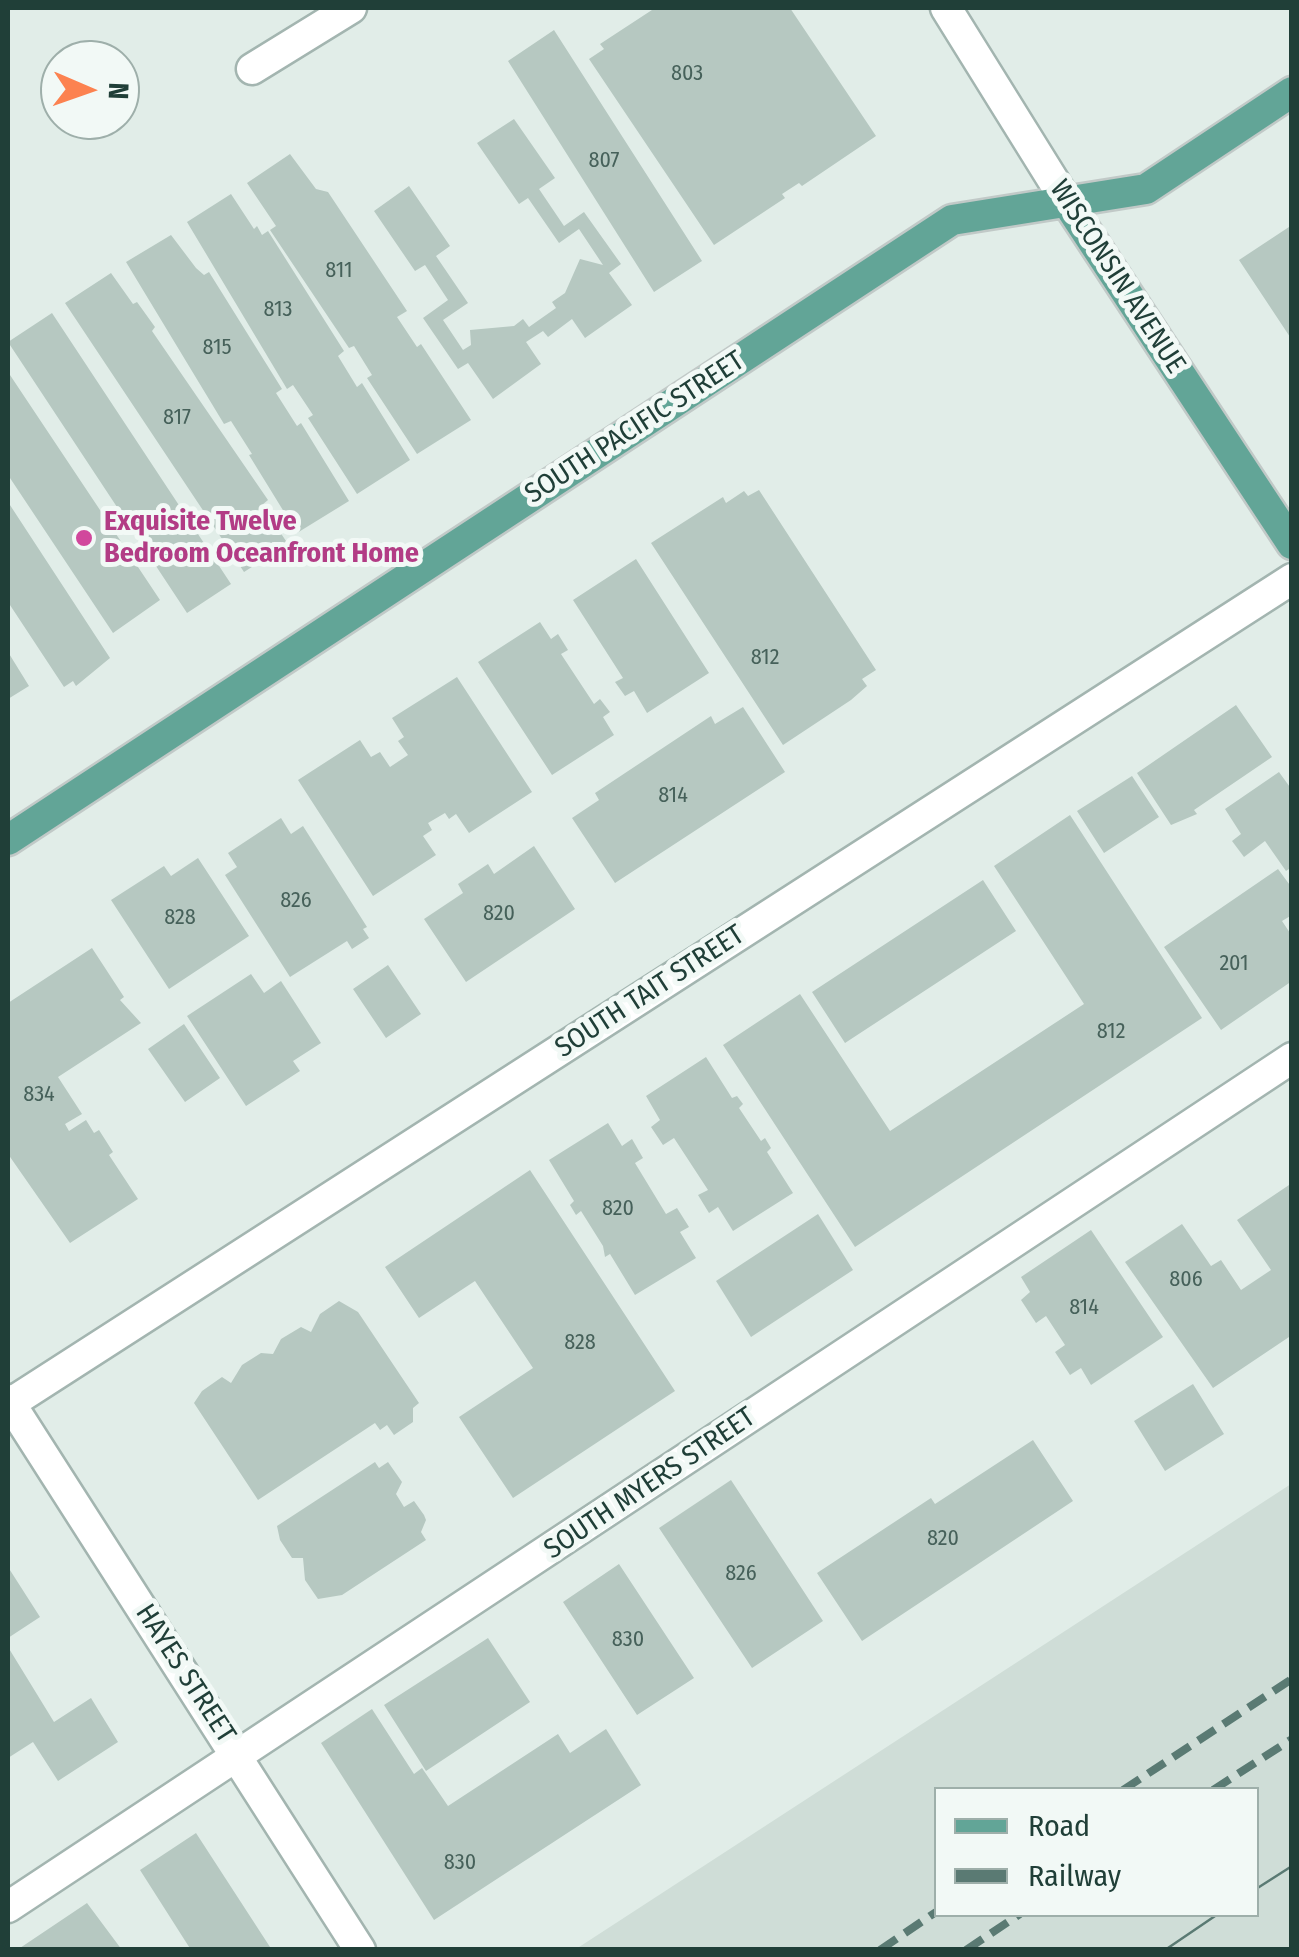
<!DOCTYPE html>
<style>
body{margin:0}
#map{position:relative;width:1299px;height:1957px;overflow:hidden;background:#e1ede8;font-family:"Fira Sans Condensed",sans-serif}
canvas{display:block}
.frame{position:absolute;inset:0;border:10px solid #203f38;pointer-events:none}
.legend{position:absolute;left:934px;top:1787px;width:325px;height:130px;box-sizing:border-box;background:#f2f9f6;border:2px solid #9eafaa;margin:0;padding:12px 18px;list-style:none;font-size:30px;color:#203f38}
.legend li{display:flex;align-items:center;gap:20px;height:50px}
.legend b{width:50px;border:2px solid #9eafaa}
.north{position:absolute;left:40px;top:40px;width:100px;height:100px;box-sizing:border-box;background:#f2f9f6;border:2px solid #9eafaa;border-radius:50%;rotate:92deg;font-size:28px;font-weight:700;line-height:40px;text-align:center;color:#203f38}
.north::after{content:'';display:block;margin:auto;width:35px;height:45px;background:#fc8250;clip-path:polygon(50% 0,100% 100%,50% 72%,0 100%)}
</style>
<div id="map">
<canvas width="1299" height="1957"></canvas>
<div class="frame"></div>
<ul class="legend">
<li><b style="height:12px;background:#62a597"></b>Road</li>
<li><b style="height:12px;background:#5a7a73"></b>Railway</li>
</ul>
<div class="north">N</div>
</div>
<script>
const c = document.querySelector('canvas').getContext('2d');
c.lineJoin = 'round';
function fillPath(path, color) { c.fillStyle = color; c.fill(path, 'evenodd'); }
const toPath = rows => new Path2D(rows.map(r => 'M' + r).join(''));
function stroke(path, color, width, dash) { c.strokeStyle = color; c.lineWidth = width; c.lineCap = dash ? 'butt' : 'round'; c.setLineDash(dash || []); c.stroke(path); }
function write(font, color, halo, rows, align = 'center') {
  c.font = font + ' "Fira Sans Condensed",sans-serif'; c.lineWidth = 10; c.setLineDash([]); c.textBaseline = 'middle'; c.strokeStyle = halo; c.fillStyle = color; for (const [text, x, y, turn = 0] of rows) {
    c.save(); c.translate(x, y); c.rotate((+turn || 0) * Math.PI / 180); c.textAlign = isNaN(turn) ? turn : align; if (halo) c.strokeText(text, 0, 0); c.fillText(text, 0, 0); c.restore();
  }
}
const built = toPath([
 [1291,1484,1291,1949,576,1949],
 [936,1790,1256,1790,1256,1914,936,1914]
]);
const building = toPath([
 [655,8,790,8,876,136,802,186,799,183,782,194,785,198,714,245,589,59,604,49,600,44],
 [554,30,702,261,654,292,508,61],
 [514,119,555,178,539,189,564,226,584,212,621,264,609,273,632,305,585,338,572,319,548,337,543,331,526,342,541,364,493,399,468,363,458,369,423,318,448,300,425,265,415,271,374,211,409,186,450,246,436,256,468,303,443,320,463,350,471,345,470,330,514,326,523,319,529,327,556,308,552,302,565,293,580,259,603,265,579,229,559,243,528,198,519,204,477,143],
 [290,154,316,189,328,192,407,311,397,317,417,347,421,344,471,420,417,454,367,378,372,375,354,346,349,348,270,230,276,226,247,183],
 [231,194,254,229,257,226,262,235,268,231,344,351,338,356,357,387,362,383,410,460,357,494,308,418,313,415,293,385,287,389,187,222],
 [1292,225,1292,340,1239,260],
 [171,235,196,268,204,275,209,272,282,389,276,393,297,426,301,423,349,501,297,533,249,455,252,454,231,421,224,424,126,262],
 [111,273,133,304,137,302,155,327,152,331,268,500,262,505,288,544,244,572,65,303],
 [52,313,231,584,187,613,8,342],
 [8,372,160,600,113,633,8,475],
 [759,490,876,670,862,679,867,686,851,700,783,745,651,543,723,497,726,503,744,491,748,496],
 [8,502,110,658,76,686,73,681,64,687,8,602],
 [636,559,709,673,647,713,634,691,625,696,615,682,623,678,573,600],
 [540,622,551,639,558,634,568,650,561,654,594,704,600,699,610,712,603,717,614,735,552,775,478,662],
 [8,652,29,686,8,699],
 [457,677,532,792,469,833,456,814,449,819,445,813,428,823,432,830,423,836,436,855,373,896,298,780,360,740,371,757,380,752,390,767,408,755,398,741,404,737,392,718],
 [1236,705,1272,757,1194,810,1197,814,1171,825,1137,773],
 [743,707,785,772,615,883,572,818,599,800,595,793,711,716,715,724],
 [1279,772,1292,790,1292,867,1286,871,1265,841,1244,857,1232,841,1241,834,1225,809],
 [1132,776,1159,817,1104,853,1077,811],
 [1070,815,1202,1018,855,1247,723,1045,800,994,890,1131,1084,1004,994,866],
 [281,818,291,834,303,826,367,927,363,929,369,938,352,949,347,941,290,977,225,875,237,867,228,853],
 [534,846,575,909,466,982,424,919,463,893,458,884,488,864,494,874],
 [198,858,249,936,169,989,111,900,164,866,171,876],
 [1278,869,1292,888,1292,915,1282,921,1292,936,1292,981,1221,1030,1164,947],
 [983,880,1016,931,845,1043,812,992],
 [92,948,124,997,120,1000,141,1023,58,1077,82,1114,65,1124,69,1131,86,1120,94,1133,99,1130,113,1152,109,1155,138,1199,70,1243,8,1154,8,1003],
 [388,965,421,1014,386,1038,353,989],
 [251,974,264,993,281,981,321,1043,293,1061,300,1071,246,1106,187,1016],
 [184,1024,220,1078,185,1102,148,1049],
 [706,1057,732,1098,737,1096,743,1104,739,1108,761,1141,765,1138,771,1148,767,1152,793,1193,733,1231,718,1207,709,1213,698,1195,708,1190,674,1138,663,1145,651,1127,660,1120,646,1096],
 [608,1123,622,1146,632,1139,643,1158,635,1163,666,1214,677,1208,689,1227,680,1232,696,1258,635,1295,610,1254,605,1257,603,1246,581,1211,576,1215,570,1205,574,1201,549,1160],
 [530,1170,675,1391,513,1498,459,1417,533,1368,475,1281,419,1318,385,1267],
 [1292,1183,1292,1335,1213,1388,1125,1262,1182,1224,1211,1266,1221,1260,1241,1290,1271,1270,1237,1220],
 [818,1214,853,1270,751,1337,716,1281],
 [1091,1230,1163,1337,1091,1385,1081,1368,1070,1375,1055,1352,1065,1345,1046,1316,1036,1323,1021,1300,1030,1292,1021,1277],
 [339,1301,358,1312,419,1403,413,1408,413,1422,394,1435,387,1425,380,1430,375,1423,258,1500,194,1403,202,1391,222,1377,231,1383,242,1365,261,1353,273,1354,281,1339,301,1327,311,1332,320,1314],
 [1193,1384,1224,1434,1165,1471,1134,1421],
 [1033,1440,1073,1501,862,1641,817,1573,931,1498,935,1504],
 [375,1462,379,1468,388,1462,402,1482,396,1494,404,1507,414,1501,424,1515,426,1520,421,1532,426,1540,342,1595,318,1599,305,1580,303,1558,292,1558,280,1540,277,1526],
 [731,1480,823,1621,752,1668,659,1528],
 [619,1564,694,1678,637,1715,563,1602],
 [8,1567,40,1617,8,1638],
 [488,1638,530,1702,426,1771,384,1705],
 [8,1647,54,1722,91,1698,118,1742,58,1781,33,1742,8,1758],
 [372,1709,414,1774,422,1768,448,1806,558,1734,570,1753,606,1729,641,1785,434,1920,321,1743],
 [196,1833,270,1947,266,1950,191,1950,140,1870],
 [87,1903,122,1950,17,1950]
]);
const minor = toPath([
 [946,8,1066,201],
 [252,69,351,8],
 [8,1400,360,1950],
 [8,1405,1292,579],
 [8,1907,1292,1058]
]);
const major = toPath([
 [1066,201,1292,544],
 [8,840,952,220,1146,189,1292,92]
]);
const tram = toPath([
 [1256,1889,1292,1866],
 [1165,1950,1218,1914]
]);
const rail = toPath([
 [1123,1790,1292,1679],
 [1213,1790,1292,1739],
 [880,1950,936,1912],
 [966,1950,1020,1914]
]);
const markers = [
 [84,538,10,"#d1479c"]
];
const numberNames = [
 ["803",687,74],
 ["807",604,161],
 ["811",339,271],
 ["813",278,310],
 ["815",217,348],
 ["817",177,418],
 ["812",765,658],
 ["814",673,796],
 ["826",296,901],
 ["820",499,914],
 ["828",180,918],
 ["201",1234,964],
 ["812",1111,1032],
 ["834",39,1095],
 ["820",618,1209],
 ["806",1186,1280],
 ["814",1084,1308],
 ["828",580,1343],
 ["820",943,1539],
 ["826",741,1574],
 ["830",628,1640],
 ["830",460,1863]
];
const streetNames = [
 ["WISCONSIN AVENUE",1117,277,57],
 ["SOUTH PACIFIC STREET",635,428,-33],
 ["SOUTH TAIT STREET",650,992,-33],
 ["SOUTH MYERS STREET",650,1484,-34],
 ["HAYES STREET",185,1674,57]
];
const hotelNames = [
 ["Exquisite Twelve",104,522],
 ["Bedroom Oceanfront Home",104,554]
];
fillPath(built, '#cfddd7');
fillPath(building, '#b6c8c1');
stroke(minor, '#a3b5b0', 35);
stroke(major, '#c1c9c7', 35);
stroke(minor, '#fff', 30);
stroke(major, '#62a597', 30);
stroke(tram, '#5a7a73', 2.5);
stroke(rail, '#5a7a73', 8, [20, 10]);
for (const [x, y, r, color] of markers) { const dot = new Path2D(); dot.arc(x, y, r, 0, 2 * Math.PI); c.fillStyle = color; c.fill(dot); stroke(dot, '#f2f9f6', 4); }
write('22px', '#46615a', null, numberNames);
write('28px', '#203f38', '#f2f9f6', streetNames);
write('bold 28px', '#b23c85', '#f2f9f6', hotelNames, 'left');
</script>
